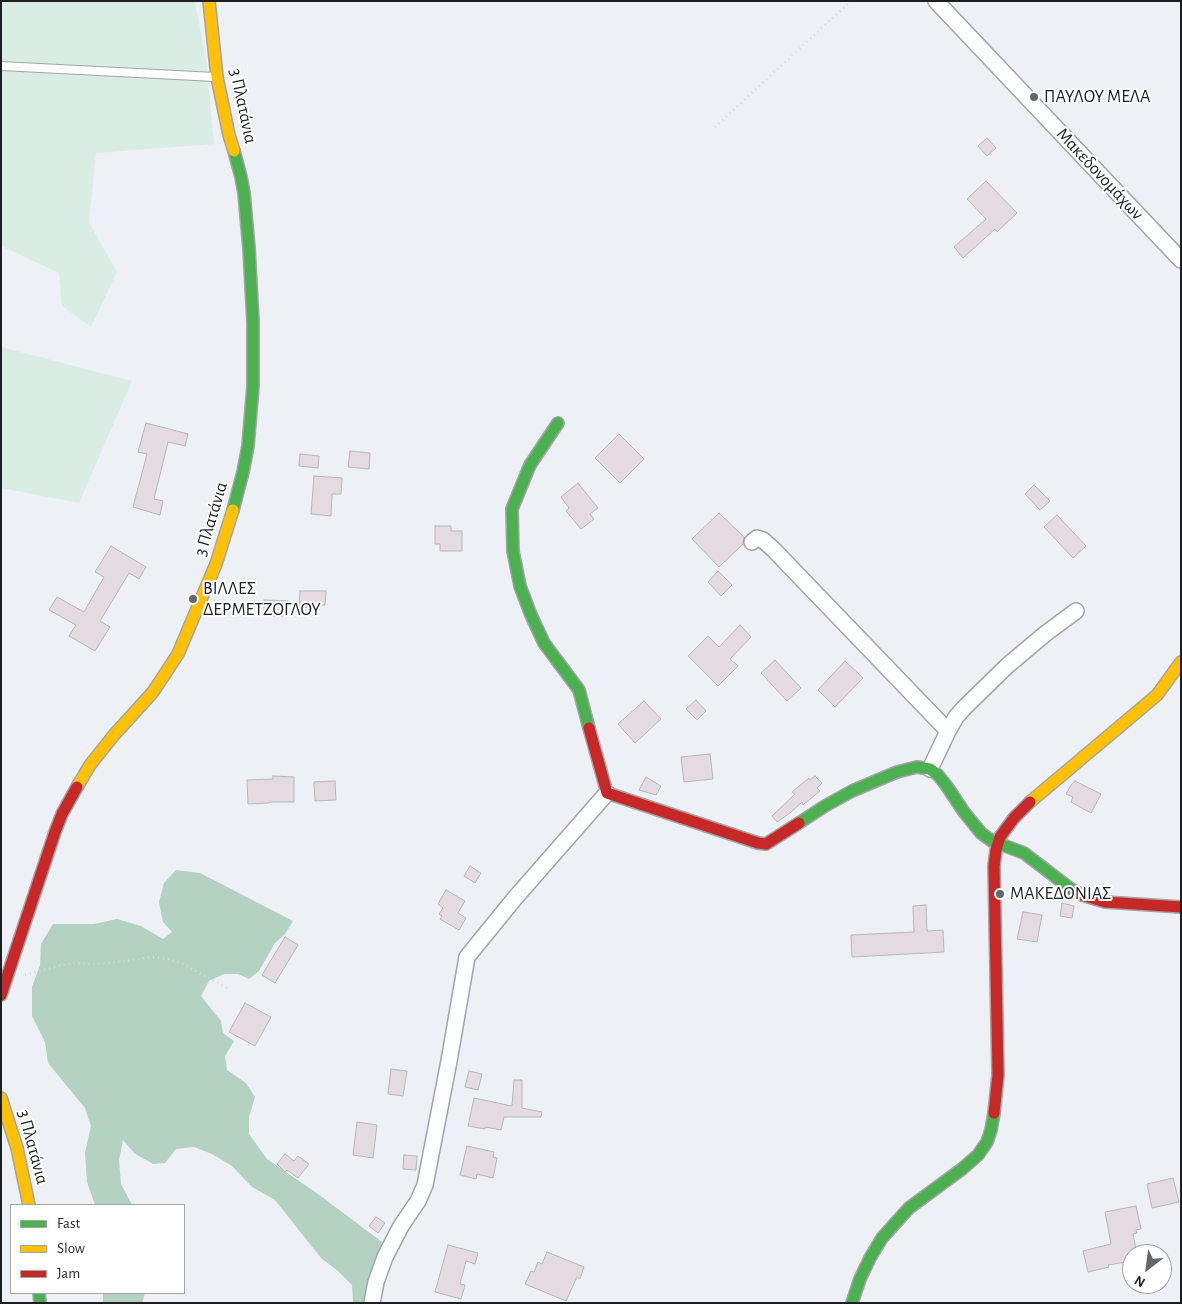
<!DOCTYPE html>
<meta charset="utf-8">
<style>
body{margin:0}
#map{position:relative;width:1182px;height:1304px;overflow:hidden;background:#edf0f4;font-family:"Alegreya Sans",sans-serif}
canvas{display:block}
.frame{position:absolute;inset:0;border:2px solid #1c1e21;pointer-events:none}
.legend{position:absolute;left:10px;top:1204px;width:175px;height:90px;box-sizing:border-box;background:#fff;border:1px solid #a4a5a6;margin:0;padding:6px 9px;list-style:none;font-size:15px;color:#1c1e21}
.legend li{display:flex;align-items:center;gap:10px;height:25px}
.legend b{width:25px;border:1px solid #a4a5a6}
.north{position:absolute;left:1122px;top:1244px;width:50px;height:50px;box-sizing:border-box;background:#fff;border:1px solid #a4a5a6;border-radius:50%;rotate:210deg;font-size:14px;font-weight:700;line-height:20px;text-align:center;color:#1c1e21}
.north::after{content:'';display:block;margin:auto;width:18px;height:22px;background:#65686b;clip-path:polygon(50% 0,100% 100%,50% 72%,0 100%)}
</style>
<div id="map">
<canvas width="1182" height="1304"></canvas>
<div class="frame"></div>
<ul class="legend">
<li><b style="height:6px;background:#4caf50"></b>Fast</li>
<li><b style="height:6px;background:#ffc107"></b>Slow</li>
<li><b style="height:6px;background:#c62828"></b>Jam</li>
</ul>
<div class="north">N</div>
</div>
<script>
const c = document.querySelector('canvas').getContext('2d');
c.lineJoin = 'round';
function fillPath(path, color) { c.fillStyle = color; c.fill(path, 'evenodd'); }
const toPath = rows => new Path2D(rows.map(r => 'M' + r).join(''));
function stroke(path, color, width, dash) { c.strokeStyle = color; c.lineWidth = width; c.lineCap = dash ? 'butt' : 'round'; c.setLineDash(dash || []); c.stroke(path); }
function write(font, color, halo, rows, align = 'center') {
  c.font = font + ' "Alegreya Sans",sans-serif'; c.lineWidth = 4; c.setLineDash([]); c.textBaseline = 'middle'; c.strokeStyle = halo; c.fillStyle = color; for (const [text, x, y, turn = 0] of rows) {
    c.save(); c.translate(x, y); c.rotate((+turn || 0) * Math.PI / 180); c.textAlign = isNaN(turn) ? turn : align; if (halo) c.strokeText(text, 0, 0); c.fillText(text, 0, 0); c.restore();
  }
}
const green = toPath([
 [1,1,195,1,206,60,214,144,96,153,89,222,117,272,91,327,62,306,59,273,1,246],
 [1,347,132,381,79,503,1,488]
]);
const forest = toPath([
 [176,870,200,873,293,921,285,934,275,943,259,971,249,979,238,974,224,974,209,981,201,996,221,1021,223,1033,234,1041,225,1056,227,1070,246,1083,255,1097,249,1117,249,1134,267,1159,318,1194,382,1242,365,1303,353,1303,352,1285,338,1271,321,1258,275,1200,252,1187,232,1166,212,1154,194,1147,176,1149,165,1163,153,1164,134,1153,123,1140,119,1160,121,1184,132,1205,95,1205,87,1182,85,1153,91,1126,85,1108,48,1063,45,1042,32,1016,32,987,40,965,41,944,53,924,94,924,117,919,141,926,163,939,172,932,163,922,159,902,164,883],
 [103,1293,145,1293,142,1303,103,1303]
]);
const building = toPath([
 [987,138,996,148,987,156,978,146,987,138],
 [986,181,1017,213,997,232,995,229,963,258,954,247,986,219,967,199,986,181],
 [146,423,188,434,185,446,168,442,154,499,163,501,160,515,133,507,147,454,138,452,146,423],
 [619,434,644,459,620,483,595,458,619,434],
 [350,451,370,453,369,469,348,467,350,451],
 [300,454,319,456,318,468,299,466,300,454],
 [314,476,342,478,341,494,332,494,331,516,311,514,314,476],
 [578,483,598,508,590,514,594,519,581,529,566,511,569,508,561,497,578,483],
 [1034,485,1050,501,1040,510,1025,494,1034,485],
 [719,513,744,537,743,544,719,567,692,539,719,513],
 [1057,515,1086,546,1073,558,1044,527,1057,515],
 [435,526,451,526,451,531,462,531,462,551,440,551,440,544,435,544,435,526],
 [111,546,146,567,139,579,129,573,100,621,110,627,95,651,69,636,76,625,49,610,57,597,84,612,104,577,95,572,111,546],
 [718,571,732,585,721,596,708,582,718,571],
 [300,591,326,591,325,605,320,605,320,608,299,607,300,591],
 [264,600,289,601,288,614,283,614,283,616,264,616,264,600],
 [740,625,751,637,730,659,738,666,718,686,688,656,708,636,719,647,740,625],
 [775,660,801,688,787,701,761,673,775,660],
 [845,661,863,678,835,707,818,690,845,661],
 [696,700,706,711,697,720,686,709,696,700],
 [644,701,661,719,635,743,618,724,644,701],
 [710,754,713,779,684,782,681,757,710,754],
 [273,776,294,777,294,802,269,802,269,803,248,804,247,780,273,779,273,776],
 [815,776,822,783,817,788,820,791,804,804,803,805,802,802,790,813,777,822,772,816,795,794,792,792,809,778,810,780,815,776],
 [646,777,661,786,656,795,639,790,646,777],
 [335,781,336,800,315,801,314,782,335,781],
 [1075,781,1101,794,1091,813,1071,802,1073,797,1066,794,1071,785,1075,781],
 [470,866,481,873,475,883,464,876,470,866],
 [446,890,465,901,458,913,466,918,459,930,440,919,442,916,439,914,443,908,438,904,446,890],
 [1062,903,1074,906,1072,918,1060,916,1062,903],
 [926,905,927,931,943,930,944,952,852,957,851,935,914,932,913,906,926,905],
 [1023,912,1042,915,1037,942,1017,939,1023,912],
 [285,937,298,945,275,983,262,975,285,937],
 [245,1003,271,1017,255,1046,229,1032,245,1003],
 [391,1069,407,1071,403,1096,388,1094,391,1069],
 [469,1071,482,1074,478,1090,465,1087,469,1071],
 [514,1080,522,1080,522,1108,542,1112,541,1117,504,1117,501,1130,485,1127,485,1129,468,1126,474,1098,512,1106,514,1080],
 [357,1122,377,1125,373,1158,353,1155,357,1122],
 [467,1146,494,1152,493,1157,497,1158,493,1178,477,1174,476,1179,460,1175,467,1146],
 [285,1154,294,1161,298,1156,309,1164,298,1178,287,1170,285,1172,277,1164,285,1154],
 [404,1155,417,1156,416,1170,403,1169,404,1155],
 [1173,1178,1179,1202,1152,1208,1147,1184,1173,1178],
 [1136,1206,1141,1229,1136,1230,1137,1233,1133,1234,1137,1254,1132,1254,1132,1261,1108,1265,1109,1267,1088,1272,1083,1251,1111,1244,1105,1212,1136,1206],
 [376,1217,385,1223,378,1233,369,1226,376,1217],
 [448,1245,478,1253,475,1264,466,1261,460,1284,465,1285,461,1299,435,1292,448,1245],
 [547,1252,584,1267,580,1279,577,1277,566,1301,525,1284,531,1271,534,1272,538,1262,542,1264,547,1252]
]);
const path = toPath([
 [715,127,851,1],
 [25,975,62,965,76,963,94,964,110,963,152,957,169,959,183,964,227,988]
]);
const lane = toPath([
 [1,66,215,77]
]);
const street = toPath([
 [936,1,1181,260],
 [752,542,757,538,763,540,774,550,948,731],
 [930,769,948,731,956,717,964,708,1007,666,1045,634,1076,611],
 [372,1303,376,1282,385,1257,401,1226,418,1201,425,1185,449,1061,467,957,515,898,607,793]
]);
const fast = toPath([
 [558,423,530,465,512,509,513,551,520,586,531,615,544,643,579,690,589,728],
 [233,510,243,472,248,446,253,386,253,322,249,248,244,193,241,177,234,151],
 [799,823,825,806,852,791,897,772,917,767,930,769,938,775,946,785,964,812,981,833,992,841,1024,853,1071,889,1082,895],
 [39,1293,40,1303],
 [852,1303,860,1279,870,1258,882,1238,909,1208,962,1169,978,1155,987,1142,991,1130,994,1113]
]);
const slow = toPath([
 [209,1,217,77,229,135,234,151],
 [77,787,90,765,114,735,153,692,178,654,216,564,233,510],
 [1030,802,1157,695,1181,662],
 [1,1098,17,1148,29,1205]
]);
const jam = toPath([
 [589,728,607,793,758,843,766,844,799,823],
 [1082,895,1105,902,1181,907],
 [1,995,55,832,62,814,77,787],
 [994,1113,998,1075,994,866,996,850,1000,837,1014,818,1030,802]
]);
const markers = [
 [1034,97,5,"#65686b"],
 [193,599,5,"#65686b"],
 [1000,894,5,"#65686b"]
];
const poiNames = [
 ["ΠΑΥΛΟΥ ΜΕΛΑ",1044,97],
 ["ΒΙΛΛΕΣ",203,589],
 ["ΔΕΡΜΕΤΖΟΓΛΟΥ",203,610],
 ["ΜΑΚΕΔΟΝΙΑΣ",1010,894]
];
const streetNames = [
 ["3 Πλατάνια",243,106,78],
 ["Μακεδονομάχων",1100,174,47],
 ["3 Πλατάνια",211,519,-73],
 ["3 Πλατάνια",33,1147,75]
];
fillPath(green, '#daede4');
fillPath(forest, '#b3d2c2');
fillPath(building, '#e3dae2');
stroke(building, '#b7b6b9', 1);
stroke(lane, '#a2a4a6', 10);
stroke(street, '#a2a4a6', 18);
stroke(fast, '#a2a4a6', 14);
stroke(slow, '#a2a4a6', 14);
stroke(jam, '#a2a4a6', 14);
stroke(path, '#d8d9da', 2.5, [1, 4]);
stroke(lane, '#fcfdfd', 8);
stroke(street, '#fcfdfd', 15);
stroke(fast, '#4caf50', 11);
stroke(slow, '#ffc107', 11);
stroke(jam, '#c62828', 11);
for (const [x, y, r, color] of markers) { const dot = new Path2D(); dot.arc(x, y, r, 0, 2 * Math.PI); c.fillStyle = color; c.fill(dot); stroke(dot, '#fff', 2); }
write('18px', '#1c1e21', '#fff', poiNames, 'left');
write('18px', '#1c1e21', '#fff', streetNames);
</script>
